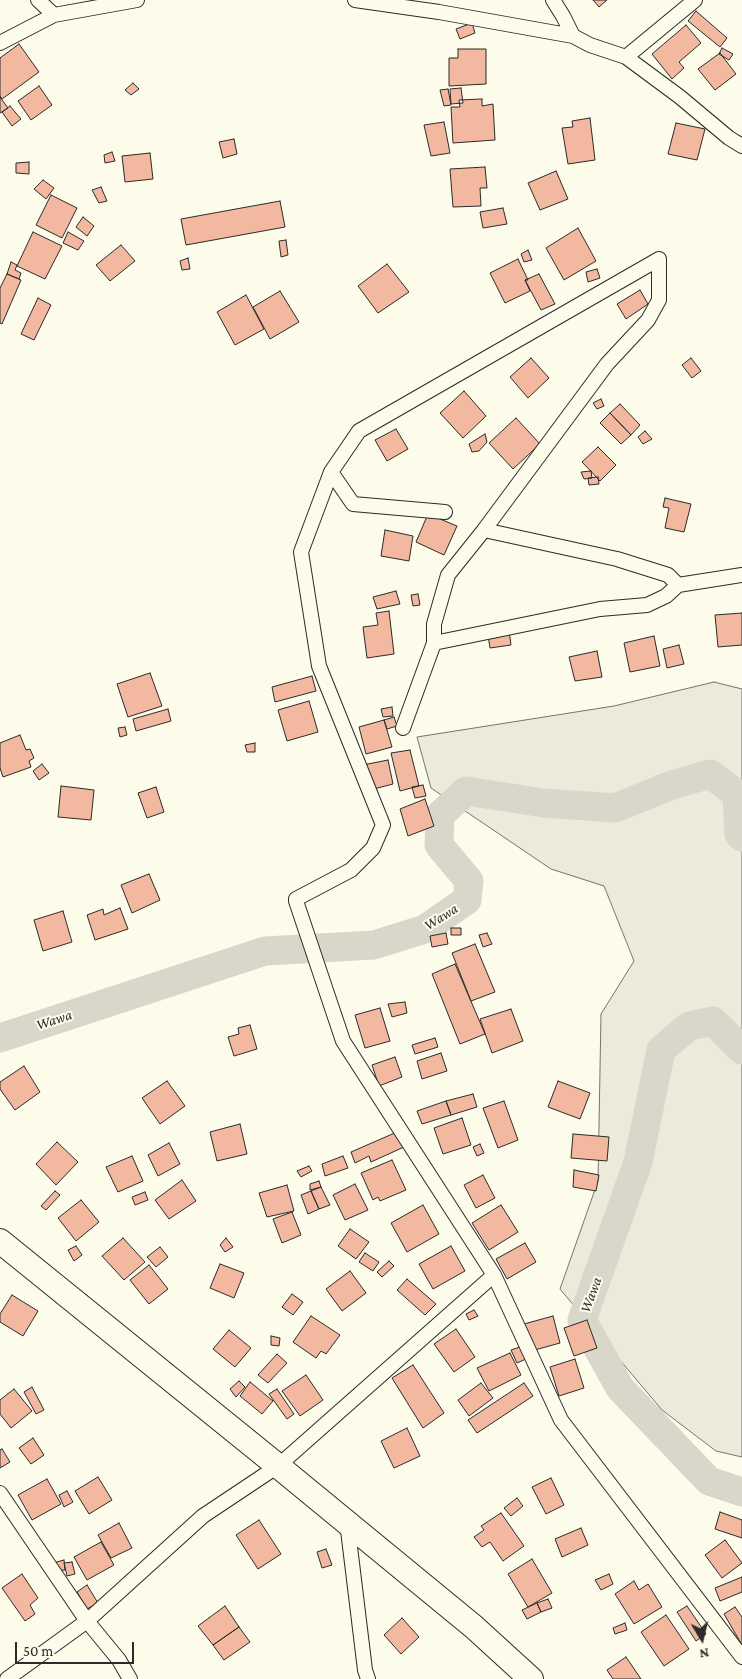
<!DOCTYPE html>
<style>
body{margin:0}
#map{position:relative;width:742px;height:1679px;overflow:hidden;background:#fdfbea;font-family:"Crimson Pro",serif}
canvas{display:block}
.north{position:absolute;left:677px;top:1614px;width:50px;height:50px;-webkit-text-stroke:4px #fdfbea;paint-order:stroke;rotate:171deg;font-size:14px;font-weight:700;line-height:20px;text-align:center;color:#2b2b2b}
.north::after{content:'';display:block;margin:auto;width:18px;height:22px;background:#2b2b2b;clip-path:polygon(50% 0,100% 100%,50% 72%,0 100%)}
.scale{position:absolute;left:15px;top:1642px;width:119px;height:22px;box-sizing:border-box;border:2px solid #2b2b2b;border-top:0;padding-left:6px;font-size:15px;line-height:18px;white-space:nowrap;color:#2b2b2b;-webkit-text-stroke:4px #fdfbea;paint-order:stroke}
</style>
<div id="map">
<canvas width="742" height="1679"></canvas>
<div class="north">N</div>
<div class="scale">50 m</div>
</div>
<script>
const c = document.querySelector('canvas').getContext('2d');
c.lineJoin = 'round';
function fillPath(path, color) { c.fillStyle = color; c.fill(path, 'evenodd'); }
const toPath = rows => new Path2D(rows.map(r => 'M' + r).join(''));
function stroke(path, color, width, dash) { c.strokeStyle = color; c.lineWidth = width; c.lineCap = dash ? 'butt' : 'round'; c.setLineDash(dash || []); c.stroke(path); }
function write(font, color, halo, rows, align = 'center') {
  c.font = font + ' "Crimson Pro",serif'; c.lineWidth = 4; c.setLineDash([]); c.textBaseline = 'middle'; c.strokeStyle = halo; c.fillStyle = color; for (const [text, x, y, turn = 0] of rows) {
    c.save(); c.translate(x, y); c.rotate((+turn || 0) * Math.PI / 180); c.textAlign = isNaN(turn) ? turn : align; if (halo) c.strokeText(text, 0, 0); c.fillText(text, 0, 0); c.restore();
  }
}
const green = toPath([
 [714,682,742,689,742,1457,716,1451,662,1410,560,1289,598,1181,601,1014,634,961,604,886,551,869,431,788,417,737,614,706,714,682]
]);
const river = toPath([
 [0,1038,265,951,374,945,425,929,467,900,469,881,439,845,440,815,466,791,544,803,615,808,672,785,710,774,737,794,739,834,742,837],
 [742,1050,713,1021,689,1026,661,1050,638,1162,582,1320,620,1388,709,1481,742,1492]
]);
const building = toPath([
 [593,0,607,0,599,7,593,0],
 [696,11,727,38,720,47,688,21,696,11],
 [472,23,475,33,460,39,456,29,472,23],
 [686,25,701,43,679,62,684,68,672,79,652,54,686,25],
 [19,44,39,72,2,99,0,96,0,58,19,44],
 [722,48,733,54,729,60,719,54,722,48],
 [458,49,486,49,486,84,449,86,449,58,458,58,458,49],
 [720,53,736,74,715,90,698,69,720,53],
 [133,83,139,89,131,95,125,90,133,83],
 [39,86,52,105,31,120,18,101,39,86],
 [461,88,463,103,451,104,450,89,461,88],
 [448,89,451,105,444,106,440,90,448,89],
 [0,97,8,108,0,113,0,97],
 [482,99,482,106,493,104,495,140,453,143,451,107,460,107,459,100,482,99],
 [10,106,21,119,12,126,2,112,10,106],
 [590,118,595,160,568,164,562,128,573,127,572,121,590,118],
 [444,122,450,153,431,156,424,125,444,122],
 [676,123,705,129,697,160,668,154,676,123],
 [234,139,237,154,223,158,219,142,234,139],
 [112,152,115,161,105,163,104,155,112,152],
 [150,153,153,179,125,182,122,156,150,153],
 [29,162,29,174,16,173,16,163,29,162],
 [485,167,487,188,480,188,481,206,453,207,450,169,485,167],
 [556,171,568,199,540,210,528,183,556,171],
 [43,180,54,188,46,199,34,189,43,180],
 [101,187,107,201,99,203,92,190,101,187],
 [51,195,77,208,62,238,36,225,51,195],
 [280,201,285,227,186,245,181,219,280,201],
 [503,208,507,224,483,228,480,212,503,208],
 [83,217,94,226,87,236,76,227,83,217],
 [578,228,596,261,564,280,546,248,578,228],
 [33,232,62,246,45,279,17,266,33,232],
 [68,232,84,241,78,250,63,243,68,232],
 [286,240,288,255,281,257,279,241,286,240],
 [121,245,135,261,110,281,96,265,121,245],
 [528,250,532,260,524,262,521,254,528,250],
 [188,258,190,269,182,270,180,261,188,258],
 [518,259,528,280,525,280,530,291,505,303,490,273,518,259],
 [11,262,17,265,15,270,21,273,19,279,7,274,11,262],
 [387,264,409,292,378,313,358,286,387,264],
 [597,269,600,278,588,282,586,272,597,269],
 [7,274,21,280,2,324,0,323,0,288,7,274],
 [539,274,555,304,541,310,525,280,539,274],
 [640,290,648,304,626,319,617,304,640,290],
 [280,291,299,322,270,339,253,307,280,291],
 [246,295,264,329,235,345,217,312,246,295],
 [38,298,51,305,34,340,21,334,38,298],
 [531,358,549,378,528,398,510,377,531,358],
 [691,358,701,371,692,378,682,365,691,358],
 [464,391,486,416,463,438,440,413,464,391],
 [601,399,604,406,597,409,593,403,601,399],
 [620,404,640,425,631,435,610,413,620,404],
 [610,413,631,435,621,444,600,423,610,413],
 [516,418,540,444,513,469,489,443,516,418],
 [396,429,408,449,387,461,375,440,396,429],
 [645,431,652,439,643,444,638,437,645,431],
 [485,434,487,442,479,451,472,452,469,444,485,434],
 [598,447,616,465,600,481,582,462,598,447],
 [591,471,592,478,584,479,581,472,591,471],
 [598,477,599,484,589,485,588,478,598,477],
 [665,498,691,504,684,532,665,528,669,508,663,507,665,498],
 [428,514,457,526,444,555,416,542,428,514],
 [385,530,413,536,409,561,381,556,385,530],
 [396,591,400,604,377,609,373,597,396,591],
 [418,594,420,605,413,606,411,595,418,594],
 [389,611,394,654,367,658,363,627,378,625,376,613,389,611],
 [742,613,742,645,718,647,715,615,742,613],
 [509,630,511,645,490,648,488,635,509,630],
 [654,636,660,666,630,672,624,643,654,636],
 [679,645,684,664,667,668,663,649,679,645],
 [597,651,602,677,575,681,569,657,597,651],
 [150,673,162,706,128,717,117,684,150,673],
 [312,676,316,691,275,702,272,687,312,676],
 [309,701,318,732,287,741,278,710,309,701],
 [392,707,393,716,383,717,381,709,392,707],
 [168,709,171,721,136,731,133,719,168,709],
 [394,717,397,726,387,729,384,720,394,717],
 [384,720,392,747,366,754,359,727,384,720],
 [125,727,127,735,120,737,118,728,125,727],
 [20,735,26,750,30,749,34,758,29,761,31,767,3,777,0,768,0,743,20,735],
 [255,743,255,752,247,752,245,745,255,743],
 [410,750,419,786,400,791,391,753,410,750],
 [388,760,393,784,370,790,363,765,388,760],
 [42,764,49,773,39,780,33,771,42,764],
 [423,785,426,796,415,798,412,787,423,785],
 [61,786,94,790,91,820,58,817,61,786],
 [156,787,164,812,147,818,138,793,156,787],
 [425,799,434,826,408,836,400,809,425,799],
 [149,874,160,900,132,913,121,885,149,874],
 [120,908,128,929,95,940,87,915,103,909,104,915,120,908],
 [63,911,72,942,43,951,34,920,63,911],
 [451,928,461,928,461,935,451,935,451,928],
 [446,933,448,944,432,947,430,936,446,933],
 [487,933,492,944,483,947,479,935,487,933],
 [475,944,495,992,471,1001,452,953,475,944],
 [455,964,485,1034,460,1044,432,974,455,964],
 [405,1002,407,1013,392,1017,388,1004,405,1002],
 [380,1008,390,1041,365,1048,355,1015,380,1008],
 [511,1009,523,1041,492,1053,480,1019,511,1009],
 [250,1025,257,1049,234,1056,228,1037,239,1034,238,1028,250,1025],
 [435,1038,438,1047,415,1054,412,1045,435,1038],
 [441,1053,447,1071,422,1079,417,1061,441,1053],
 [395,1057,402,1077,379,1086,372,1065,395,1057],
 [24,1066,40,1092,15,1110,0,1089,0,1082,24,1066],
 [167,1081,185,1106,160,1124,142,1098,167,1081],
 [558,1081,590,1093,580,1119,548,1107,558,1081],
 [473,1094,477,1107,451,1115,446,1101,473,1094],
 [446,1101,451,1115,422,1124,417,1111,446,1101],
 [504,1101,518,1140,498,1148,483,1108,504,1101],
 [462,1118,471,1145,443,1154,434,1128,462,1118],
 [240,1124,247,1154,217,1161,210,1132,240,1124],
 [397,1132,404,1147,371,1162,369,1156,355,1163,351,1152,397,1132],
 [573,1134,609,1137,607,1161,571,1158,573,1134],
 [57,1142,78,1162,56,1185,36,1164,57,1142],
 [169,1143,180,1164,158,1176,148,1155,169,1143],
 [480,1144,484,1153,477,1156,473,1147,480,1144],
 [132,1156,143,1181,118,1192,106,1167,132,1156],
 [343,1156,348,1168,325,1176,322,1164,343,1156],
 [392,1160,406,1190,380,1201,378,1197,373,1200,361,1173,392,1160],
 [309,1166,312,1171,301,1177,297,1171,309,1166],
 [574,1170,599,1175,596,1191,573,1187,574,1170],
 [483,1175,495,1198,476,1208,464,1185,483,1175],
 [182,1180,196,1201,169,1219,155,1200,182,1180],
 [319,1181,321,1187,310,1190,310,1184,319,1181],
 [355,1184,368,1210,345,1220,333,1195,355,1184],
 [287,1185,294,1211,267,1217,259,1193,287,1185],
 [321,1187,330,1205,319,1209,311,1191,321,1187],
 [55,1191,60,1195,46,1210,41,1206,55,1191],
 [311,1191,319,1209,308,1214,301,1195,311,1191],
 [145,1192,148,1200,135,1205,132,1197,145,1192],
 [81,1200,99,1222,76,1241,58,1218,81,1200],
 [423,1205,439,1234,407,1252,391,1223,423,1205],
 [501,1205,518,1232,489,1250,472,1223,501,1205],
 [292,1212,301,1235,282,1243,273,1219,292,1212],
 [350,1229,369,1242,356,1259,338,1246,350,1229],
 [123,1238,145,1262,124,1280,102,1256,123,1238],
 [226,1238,233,1247,225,1252,220,1245,226,1238],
 [525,1243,536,1262,507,1279,496,1259,525,1243],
 [76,1246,82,1255,74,1261,68,1250,76,1246],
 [451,1246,465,1271,433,1289,419,1264,451,1246],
 [160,1247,168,1257,156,1267,147,1257,160,1247],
 [365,1253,379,1262,373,1271,359,1262,365,1253],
 [389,1261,394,1266,382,1277,377,1272,389,1261],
 [220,1264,244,1273,234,1298,210,1288,220,1264],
 [149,1265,168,1289,149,1304,130,1280,149,1265],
 [350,1271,366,1293,342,1311,326,1289,350,1271],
 [407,1279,436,1304,425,1315,397,1290,407,1279],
 [292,1294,303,1302,293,1315,282,1307,292,1294],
 [12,1295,38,1311,23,1336,0,1322,0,1314,12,1295],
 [474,1310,478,1316,469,1320,466,1314,474,1310],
 [311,1316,340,1335,326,1354,321,1351,316,1358,293,1342,311,1316],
 [553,1316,560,1343,531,1351,524,1324,553,1316],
 [587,1320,597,1348,574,1356,564,1328,587,1320],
 [456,1329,475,1357,454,1372,434,1344,456,1329],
 [229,1330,251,1348,235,1367,213,1349,229,1330],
 [271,1336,280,1338,279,1346,271,1345,271,1336],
 [520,1347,526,1359,517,1363,511,1350,520,1347],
 [510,1353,521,1375,489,1391,477,1368,510,1353],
 [277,1354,287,1363,268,1383,258,1375,277,1354],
 [575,1359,584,1388,559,1396,550,1367,575,1359],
 [413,1365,444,1413,423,1428,392,1378,413,1365],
 [306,1375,323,1400,300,1416,282,1391,306,1375],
 [239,1381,245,1387,236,1397,230,1389,239,1381],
 [250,1382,273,1401,262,1414,240,1396,250,1382],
 [481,1383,493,1398,469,1416,458,1400,481,1383],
 [524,1383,533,1396,477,1433,468,1420,524,1383],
 [32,1387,44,1410,36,1414,24,1392,32,1387],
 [14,1389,32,1411,11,1428,0,1414,0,1400,14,1389],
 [277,1389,294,1414,287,1419,269,1394,277,1389],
 [407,1428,420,1456,394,1468,381,1441,407,1428],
 [33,1438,44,1455,31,1464,19,1448,33,1438],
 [2,1449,10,1462,0,1468,0,1450,2,1449],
 [98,1477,112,1500,89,1514,75,1491,98,1477],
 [551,1478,564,1505,546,1514,532,1487,551,1478],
 [47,1479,61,1504,32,1520,18,1495,47,1479],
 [67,1491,73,1502,64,1507,59,1495,67,1491],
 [517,1498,523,1506,511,1516,504,1508,517,1498],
 [720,1512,742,1520,742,1538,715,1529,720,1512],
 [501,1513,524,1546,503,1561,490,1542,482,1547,474,1537,484,1530,481,1526,501,1513],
 [259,1520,281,1554,258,1569,236,1535,259,1520],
 [119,1523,132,1548,111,1558,98,1535,119,1523],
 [581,1528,588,1545,562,1557,555,1539,581,1528],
 [725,1540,742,1563,722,1578,705,1555,725,1540],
 [101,1542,114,1565,87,1580,74,1557,101,1542],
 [326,1549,332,1565,322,1568,317,1552,326,1549],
 [532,1559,552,1593,528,1607,508,1574,532,1559],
 [64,1560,65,1570,55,1571,53,1563,64,1560],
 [72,1562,75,1574,67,1576,64,1563,72,1562],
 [22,1574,38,1598,30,1605,35,1614,25,1621,2,1588,22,1574],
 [609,1574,613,1584,601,1590,595,1580,609,1574],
 [742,1577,742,1592,720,1601,715,1588,742,1577],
 [634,1581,639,1590,648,1584,662,1607,634,1624,615,1594,634,1581],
 [87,1585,98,1603,87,1609,77,1592,87,1585],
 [548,1599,552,1608,541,1612,537,1603,548,1599],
 [537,1603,541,1612,527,1619,522,1610,537,1603],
 [225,1606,239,1627,213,1645,198,1626,225,1606],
 [687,1606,706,1634,696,1641,677,1612,687,1606],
 [735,1607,742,1617,742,1645,724,1614,735,1607],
 [666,1615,689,1649,664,1666,641,1632,666,1615],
 [402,1618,419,1637,401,1654,384,1635,402,1618],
 [625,1623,627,1630,615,1634,613,1628,625,1623],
 [239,1627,250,1642,224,1660,213,1645,239,1627],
 [626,1657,641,1679,613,1679,607,1670,626,1657]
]);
const minor = toPath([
 [38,0,54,15],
 [355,0,439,12,573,36,590,45,626,57,680,97,729,138,742,146],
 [553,0,563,16,573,36],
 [0,43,54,15,137,0],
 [626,57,695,0],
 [331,472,301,552,319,666,383,825,373,848,351,870,296,899,296,901,343,1041,494,1275,561,1420,742,1657],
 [484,530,617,559,668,575,678,585],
 [434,643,600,609,647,605,666,596,678,585,742,575],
 [403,728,434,643,434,624,448,575,484,530,607,364,648,320,659,300,659,259,359,431,331,472,353,504,445,512],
 [0,1493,87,1621,119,1660,130,1679],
 [347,1522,365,1670,368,1679],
 [7,1679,87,1621,203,1516,278,1466,494,1275]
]);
const trunk = toPath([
 [0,1241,278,1466,474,1627,531,1679]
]);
const waterNames = [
 ["Wawa",441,917,-33],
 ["Wawa",54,1020,-18],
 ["Wawa",591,1295,-70]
];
fillPath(green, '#ecebdb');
stroke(green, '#74746e', 1);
stroke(river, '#d8d7c9', 29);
fillPath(building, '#f2b8a0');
stroke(building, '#2b2b2b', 1);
stroke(minor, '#2b2b2b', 16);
stroke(trunk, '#2b2b2b', 26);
stroke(minor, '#fdfbea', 14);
stroke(trunk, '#fdfbea', 24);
write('italic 15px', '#2b2b2b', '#fdfbea', waterNames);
</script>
